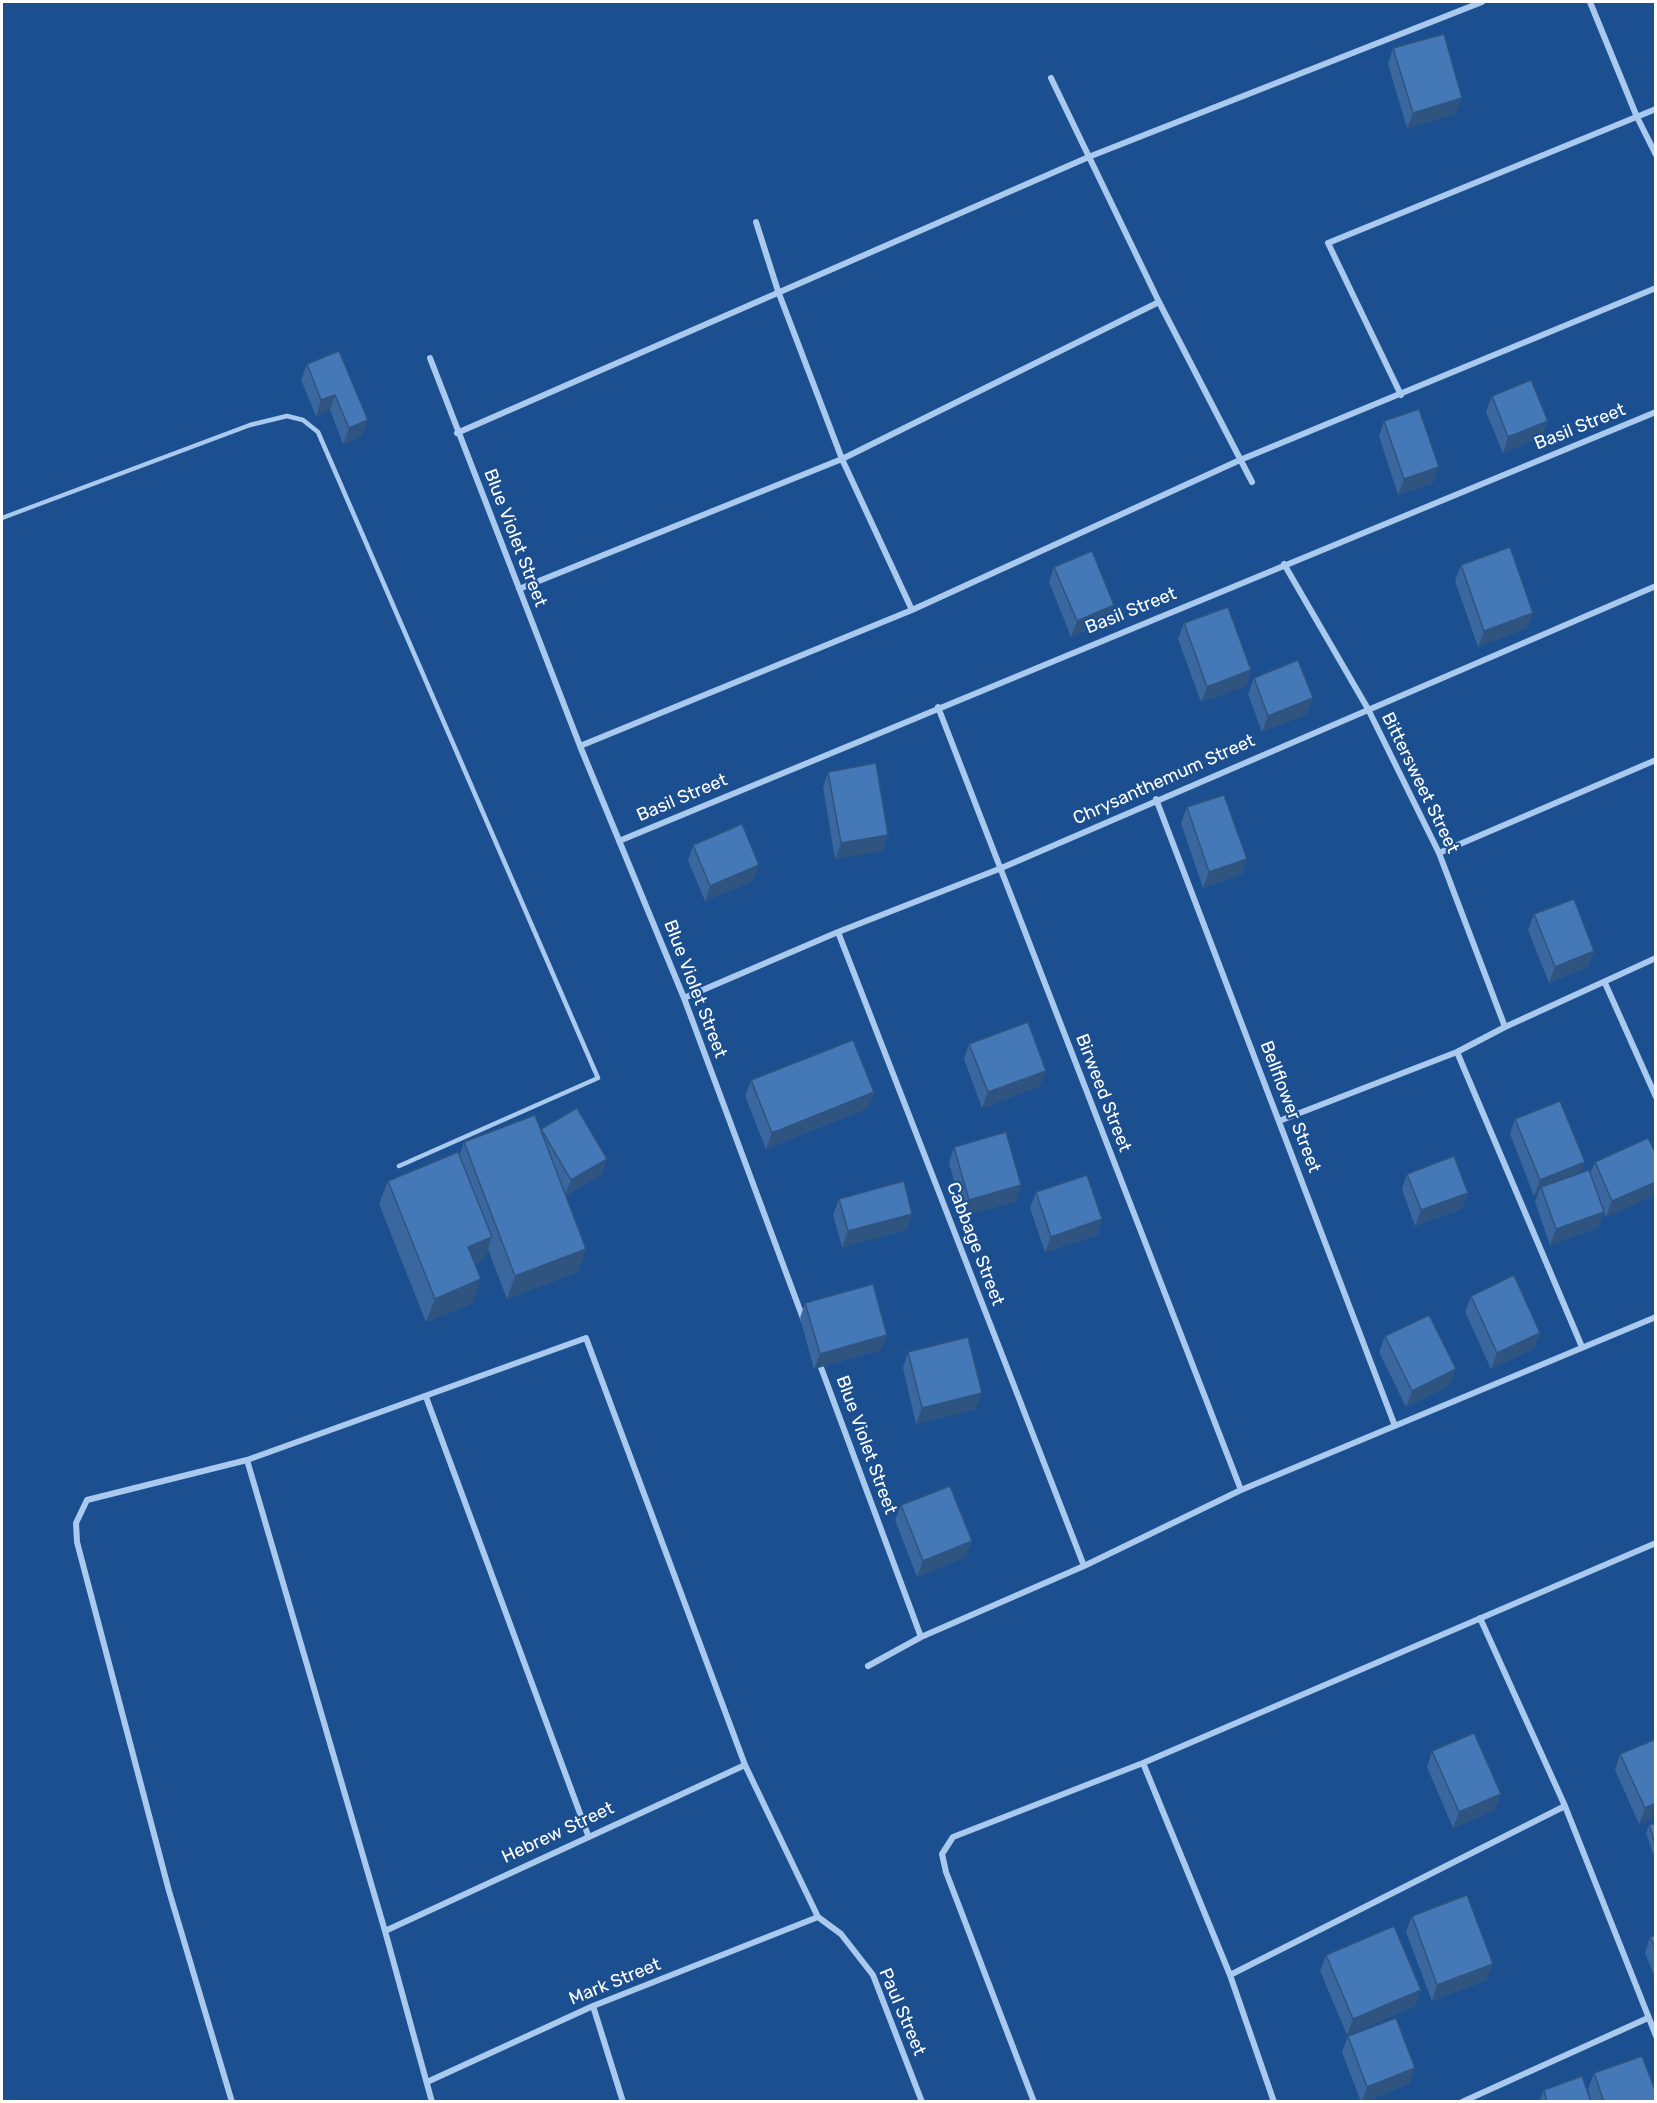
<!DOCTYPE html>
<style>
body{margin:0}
#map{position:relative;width:1657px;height:2103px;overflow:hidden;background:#1b4f8f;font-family:Rubik,sans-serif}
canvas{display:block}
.frame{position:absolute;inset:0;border:3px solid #fff;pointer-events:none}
</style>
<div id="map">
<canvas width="1657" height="2103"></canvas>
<div class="frame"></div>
</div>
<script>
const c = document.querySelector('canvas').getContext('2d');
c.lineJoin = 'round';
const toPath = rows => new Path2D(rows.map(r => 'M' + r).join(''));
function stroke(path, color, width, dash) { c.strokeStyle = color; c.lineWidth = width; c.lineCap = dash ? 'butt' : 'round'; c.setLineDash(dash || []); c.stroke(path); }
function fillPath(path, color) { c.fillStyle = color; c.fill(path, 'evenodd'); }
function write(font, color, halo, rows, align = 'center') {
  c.font = font + ' Rubik,sans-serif'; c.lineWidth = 4.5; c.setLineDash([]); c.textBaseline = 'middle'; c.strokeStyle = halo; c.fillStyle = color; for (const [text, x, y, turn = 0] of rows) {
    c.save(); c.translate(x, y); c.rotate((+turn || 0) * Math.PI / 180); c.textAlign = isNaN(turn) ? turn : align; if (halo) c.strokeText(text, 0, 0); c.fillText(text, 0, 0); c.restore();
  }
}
const lane = toPath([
 [2,518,250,425,287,416,303,420,318,432,598,1078,399,1166]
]);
const street = toPath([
 [1590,2,1637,117,1656,155],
 [1051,78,1159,302,1252,482],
 [756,222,778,291,842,459,912,610],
 [430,358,580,746,684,998,804,1321],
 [1401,395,1328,243,1656,109],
 [457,433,1091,156,1482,2],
 [1284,564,1368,709,1439,853,1505,1027],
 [519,589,842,459,1159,302],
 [938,707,1241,1490],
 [580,746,912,610,1240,460,1656,288],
 [1156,799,1395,1426],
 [619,841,1656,412],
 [1439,853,1656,760],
 [838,932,1084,1566],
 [1605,983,1656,1097],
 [684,998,838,932,999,869,1656,586],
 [1457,1052,1582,1347],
 [1279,1121,1457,1052,1505,1027,1656,958],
 [819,1362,921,1637],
 [426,1397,588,1835],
 [247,1460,385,1931,432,2102],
 [1480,1618,1565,1806,1656,2036],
 [868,1666,921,1637,1084,1566,1241,1490,1656,1317],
 [1143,1763,1230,1975,1274,2102],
 [385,1931,745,1765],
 [1230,1975,1565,1806],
 [593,2006,623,2102],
 [427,2082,593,2006,818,1917],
 [232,2102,169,1891,77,1542,76,1523,87,1500,247,1460,586,1338,745,1765,818,1917,841,1934,873,1975,922,2102],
 [1034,2102,946,1872,942,1854,953,1837,1143,1763,1656,1543],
 [1462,2102,1648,2018]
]);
const wall = toPath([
 [1393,48,1456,114,1407,128,1388,64],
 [339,351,362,436,343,444,330,410,316,416,301,380,307,364],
 [1492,396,1542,437,1503,453,1486,412],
 [1384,421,1433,483,1398,495,1379,436],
 [1461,565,1533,613,1527,628,1478,647,1455,581],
 [1054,567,1109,621,1071,637,1049,582],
 [1184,623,1251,670,1246,686,1201,702,1178,639],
 [1254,678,1307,714,1262,732,1248,694],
 [828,772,888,835,882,851,835,859,823,787],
 [1187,807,1247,859,1242,874,1203,888,1181,823],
 [693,845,753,881,705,901,688,861],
 [1534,914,1594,951,1588,967,1549,983,1528,930],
 [969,1044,1040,1086,982,1108,964,1059],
 [751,1080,874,1092,868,1108,766,1149,745,1096],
 [1515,1119,1585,1162,1581,1172,1590,1174,1595,1162,1648,1138,1606,1217,1602,1207,1604,1212,1598,1228,1550,1245,1535,1202,1538,1194,1534,1196,1510,1134],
 [541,1130,607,1159,601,1175,566,1195,586,1249,578,1272,507,1299,488,1249,484,1260,475,1264,473,1303,426,1322,379,1204,388,1181,459,1156,464,1142],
 [954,1147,1021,1185,1016,1201,964,1216,949,1163],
 [1407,1174,1468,1193,1462,1209,1415,1226,1402,1189],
 [1036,1192,1102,1219,1097,1235,1045,1252,1030,1208],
 [839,1199,912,1214,906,1230,842,1247,833,1215],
 [1471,1296,1540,1333,1534,1349,1491,1369,1465,1312],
 [805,1303,887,1335,881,1350,814,1369,800,1318],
 [1385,1336,1450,1385,1406,1407,1379,1352],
 [908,1352,976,1409,916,1424,903,1368],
 [901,1505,966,1557,917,1577,895,1520],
 [1656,1739,1656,1817,1639,1824,1615,1770,1620,1754],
 [1432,1751,1495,1810,1453,1828,1427,1767],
 [1656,1823,1656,1862,1646,1833,1649,1825],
 [1412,1916,1487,1980,1432,2001,1406,1932],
 [1656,1935,1656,1980,1645,1953,1650,1937],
 [1326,1955,1421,1990,1415,2006,1347,2035,1320,1971],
 [1348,2036,1415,2068,1409,2084,1364,2102,1361,2102,1342,2052],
 [1594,2073,1656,2102,1592,2102,1588,2089],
 [1544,2090,1591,2102,1539,2102]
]);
const shadedWall = toPath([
 [1462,98,1456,114,1407,128,1413,113],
 [335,395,330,410,316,416,321,400],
 [368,420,362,436,343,444,349,428],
 [1548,421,1542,437,1503,453,1508,437],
 [1439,467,1433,483,1398,495,1404,479],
 [1114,605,1109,621,1071,637,1077,621],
 [1533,613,1527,628,1478,647,1484,631],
 [1251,670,1246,686,1201,702,1207,687],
 [1313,698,1307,714,1262,732,1268,716],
 [888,835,882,851,835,859,841,843],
 [1247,859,1242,874,1203,888,1209,872],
 [759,865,753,881,705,901,710,886],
 [1594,951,1588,967,1549,983,1555,967],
 [1046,1071,1040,1086,982,1108,988,1092],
 [874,1092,868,1108,766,1149,772,1133],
 [607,1159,601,1175,565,1195,571,1180],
 [1585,1162,1579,1178,1541,1187,1538,1194,1534,1196,1540,1180],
 [1656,1182,1656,1195,1606,1217,1612,1201],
 [1021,1185,1016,1201,964,1216,969,1200],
 [1468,1193,1462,1209,1415,1226,1421,1210],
 [1604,1212,1598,1228,1550,1245,1556,1229],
 [912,1214,906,1230,842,1247,848,1231],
 [1102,1219,1097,1235,1045,1252,1051,1237],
 [492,1237,484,1260,460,1270,468,1247],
 [586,1249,578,1272,507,1299,515,1276],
 [481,1279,473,1303,426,1322,435,1299],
 [1540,1333,1534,1349,1491,1369,1497,1353],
 [887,1335,881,1350,814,1369,820,1354],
 [1456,1369,1450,1385,1406,1407,1412,1391],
 [982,1393,976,1409,916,1424,922,1408],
 [972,1541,966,1557,917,1577,923,1561],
 [1501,1794,1495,1810,1453,1828,1459,1812],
 [1656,1803,1656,1817,1639,1824,1645,1808],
 [1493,1964,1487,1980,1432,2001,1437,1985],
 [1421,1990,1415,2006,1347,2035,1353,2019],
 [1415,2068,1409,2084,1364,2102,1362,2102,1367,2087]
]);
const building = toPath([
 [1444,34,1462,98,1413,113,1393,48,1444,34],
 [339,351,368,420,349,428,335,395,321,400,307,364,339,351],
 [1531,380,1548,421,1508,437,1492,396,1531,380],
 [1419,409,1439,467,1404,479,1384,421,1419,409],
 [1510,547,1533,613,1484,631,1461,565,1510,547],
 [1092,551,1114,605,1077,621,1054,567,1092,551],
 [1228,607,1251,670,1207,687,1184,623,1228,607],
 [1298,660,1313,698,1268,716,1254,678,1298,660],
 [876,763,888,835,841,843,828,772,876,763],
 [1224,795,1247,859,1209,872,1187,807,1224,795],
 [742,824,759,865,710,886,693,845,742,824],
 [1574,899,1594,951,1555,967,1534,914,1574,899],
 [1028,1022,1046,1071,988,1092,969,1044,1028,1022],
 [853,1040,874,1092,772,1133,751,1080,853,1040],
 [1560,1101,1585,1162,1540,1180,1515,1119,1560,1101],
 [577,1108,607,1159,571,1180,541,1129,577,1108],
 [535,1115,586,1249,515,1276,464,1142,535,1115],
 [1006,1132,1021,1185,969,1200,954,1147,1006,1132],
 [1648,1138,1656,1154,1656,1182,1612,1201,1595,1162,1648,1138],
 [458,1152,492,1237,468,1247,481,1279,435,1299,388,1181,458,1152],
 [1454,1156,1468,1193,1421,1210,1407,1174,1454,1156],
 [1589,1170,1604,1212,1556,1229,1541,1187,1589,1170],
 [1087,1175,1102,1219,1051,1237,1036,1192,1087,1175],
 [904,1181,912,1214,848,1231,839,1199,904,1181],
 [1514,1275,1540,1333,1497,1353,1471,1296,1514,1275],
 [873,1284,887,1335,820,1354,805,1303,873,1284],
 [1429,1315,1456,1369,1412,1391,1385,1336,1429,1315],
 [968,1337,982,1393,922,1408,908,1352,968,1337],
 [950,1486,972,1541,923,1561,901,1505,950,1486],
 [1474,1733,1501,1794,1459,1812,1432,1751,1474,1733],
 [1656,1739,1656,1803,1645,1808,1620,1754,1656,1739],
 [1656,1823,1656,1846,1649,1825,1656,1823],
 [1467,1895,1493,1964,1437,1985,1412,1916,1467,1895],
 [1394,1926,1421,1990,1353,2019,1326,1955,1394,1926],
 [1656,1935,1656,1950,1650,1937,1656,1935],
 [1396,2018,1415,2068,1367,2087,1348,2036,1396,2018],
 [1642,2056,1656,2093,1656,2102,1604,2102,1594,2073,1642,2056],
 [1582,2076,1591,2102,1547,2102,1544,2090,1582,2076]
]);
const streetNames = [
 ["Basil Street",1580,427,-22],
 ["Blue Violet Street",515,538,69],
 ["Basil Street",1131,611,-22],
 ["Chrysanthemum Street",1164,780,-24],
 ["Bittersweet Street",1420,783,64],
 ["Basil Street",682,798,-23],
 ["Blue Violet Street",695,989,69],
 ["Birweed Street",1103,1093,69],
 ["Bellflower Street",1290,1107,69],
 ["Cabbage Street",975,1244,69],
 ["Blue Violet Street",866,1445,70],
 ["Hebrew Street",558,1833,-25],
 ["Mark Street",615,1982,-22],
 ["Paul Street",902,2012,67]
];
stroke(lane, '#a9c9ee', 4.5);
stroke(street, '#a9c9ee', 6);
fillPath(wall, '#3a679d');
fillPath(shadedWall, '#305480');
fillPath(building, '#4478b7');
stroke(building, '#305480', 1.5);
write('18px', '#fff', '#1b4f8f', streetNames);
</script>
